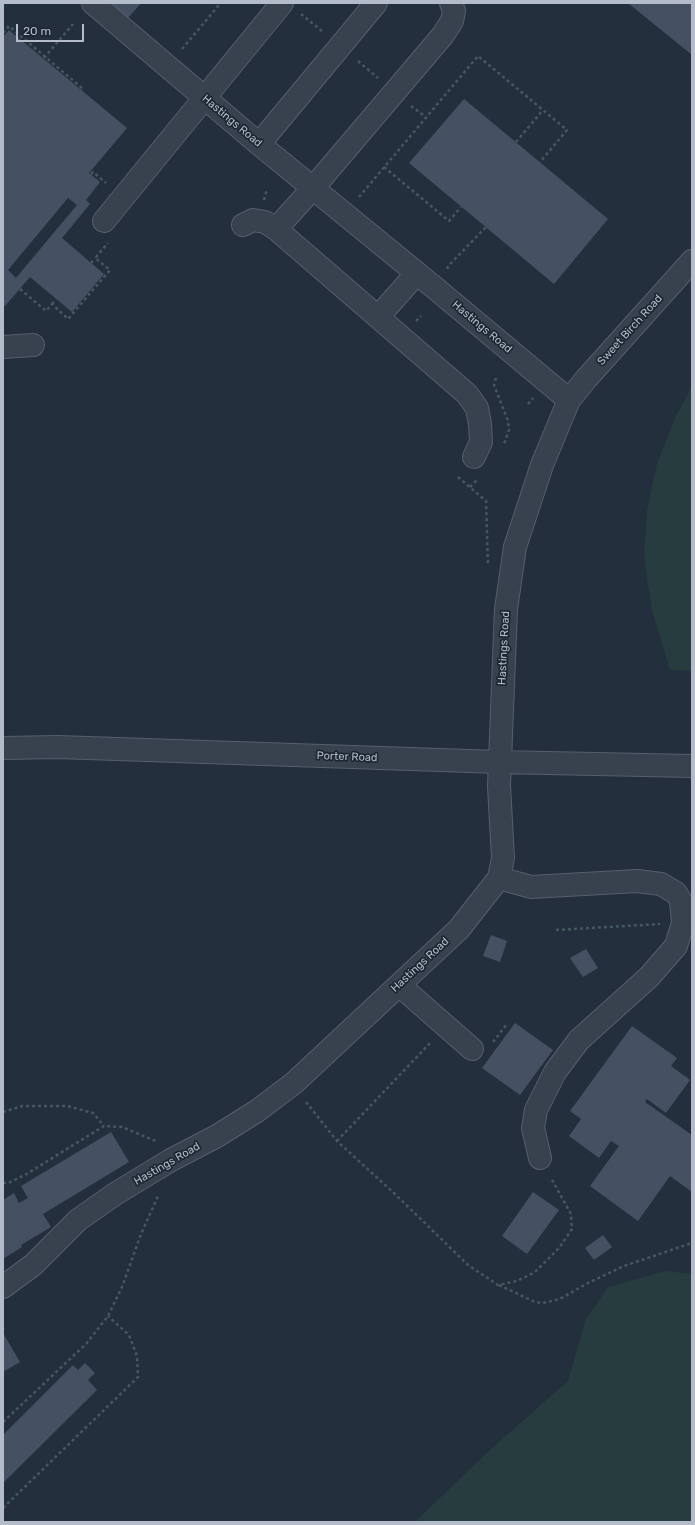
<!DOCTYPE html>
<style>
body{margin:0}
#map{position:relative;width:695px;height:1525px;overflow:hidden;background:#242f3e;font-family:Rubik,sans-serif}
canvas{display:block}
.frame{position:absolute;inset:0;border:4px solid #b4bcc9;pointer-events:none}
.scale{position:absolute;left:16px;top:24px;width:68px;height:18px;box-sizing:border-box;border:2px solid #b4bcc9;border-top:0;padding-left:5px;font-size:12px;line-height:14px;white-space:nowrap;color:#b4bcc9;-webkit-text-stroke:3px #1d2633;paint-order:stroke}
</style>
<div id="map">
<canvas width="695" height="1525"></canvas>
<div class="frame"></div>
<div class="scale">20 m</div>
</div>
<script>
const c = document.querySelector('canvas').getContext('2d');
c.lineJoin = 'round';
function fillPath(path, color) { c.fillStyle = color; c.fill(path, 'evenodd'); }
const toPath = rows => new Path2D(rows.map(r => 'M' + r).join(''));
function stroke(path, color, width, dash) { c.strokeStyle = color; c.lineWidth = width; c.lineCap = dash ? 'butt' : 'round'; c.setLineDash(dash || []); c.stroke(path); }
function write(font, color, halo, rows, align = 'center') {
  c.font = font + ' Rubik,sans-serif'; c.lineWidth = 3.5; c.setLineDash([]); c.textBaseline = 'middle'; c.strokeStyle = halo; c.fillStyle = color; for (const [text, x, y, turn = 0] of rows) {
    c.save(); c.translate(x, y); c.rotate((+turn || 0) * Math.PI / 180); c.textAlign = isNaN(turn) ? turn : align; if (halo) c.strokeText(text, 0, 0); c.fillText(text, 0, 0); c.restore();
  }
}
const green = toPath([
 [692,386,692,671,670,670,652,610,644,558,647,511,657,464,675,418],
 [665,1271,692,1274,692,1522,415,1522,492,1448,568,1381,586,1319,608,1287]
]);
const building = toPath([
 [109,3,141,3,128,18],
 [628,3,692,3,692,55],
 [9,30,127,128,89,173,100,182,86,200,90,204,62,238,104,274,72,312,30,277,5,306,3,305,3,37],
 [68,198,77,205,16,278,8,270],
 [464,99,608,219,554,284,409,163],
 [491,935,507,941,500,962,483,956],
 [586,949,598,968,583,977,570,958],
 [515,1023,553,1050,520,1095,482,1068],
 [632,1026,677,1058,671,1066,690,1080,666,1113,647,1099,645,1102,692,1135,692,1192,670,1176,638,1221,590,1186,619,1146,611,1141,599,1158,569,1136,581,1119,570,1111],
 [111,1132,129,1162,43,1214,51,1227,21,1245,22,1247,3,1259,3,1200,14,1193,19,1203,28,1198,21,1186],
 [533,1192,559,1210,527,1254,502,1236],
 [603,1235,612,1247,594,1260,585,1248],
 [3,1333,20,1362,3,1372],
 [85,1363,95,1373,88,1380,97,1390,3,1483,3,1435,73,1365,78,1370]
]);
const path = toPath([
 [301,14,323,32],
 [3,33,9,26,83,89,81,90],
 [182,49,219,5],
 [44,58,73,24],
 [358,61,378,78],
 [411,106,426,117],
 [516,142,543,110],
 [384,167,449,221,461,207],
 [91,174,93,172,106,183],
 [359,197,478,56,567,130,540,162],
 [264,200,267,189],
 [91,263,95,258],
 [447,269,449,265,486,227],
 [20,289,46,311,52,304,68,319,110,270,95,258,108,243],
 [52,304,56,299],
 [416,321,421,316],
 [496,378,494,385,508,421,509,430,504,444],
 [528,404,533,398],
 [458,477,486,501,488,566],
 [470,487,477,480],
 [556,930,660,924],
 [493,1042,507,1024],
 [306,1102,337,1141,396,1195,468,1265,498,1285,517,1281,535,1272,559,1248,572,1229,571,1214,551,1178],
 [3,1112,22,1106,67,1106,93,1113,104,1126],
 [337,1141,431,1042],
 [3,1183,8,1183,25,1175,104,1126,122,1127,158,1142],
 [499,1285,535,1302,543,1303,560,1299,588,1283,624,1266,692,1243],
 [3,1328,3,1329],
 [3,1422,86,1344,108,1316,122,1287,141,1234,159,1194],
 [3,1508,138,1377,137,1356,129,1335,108,1316]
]);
const minor = toPath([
 [259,144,376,3],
 [104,221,282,3],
 [243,225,253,220,265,222,276,229,467,394,477,408,480,424,481,442,474,457],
 [276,229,313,188,443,35,452,21,454,11,451,3],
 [378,317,417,273],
 [3,347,33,345],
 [569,400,586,379,692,261],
 [3,748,58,747,499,762,692,766],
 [499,878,531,887,637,881,661,884,676,893,681,901,683,923,676,946,649,977,579,1040,555,1072,536,1110,533,1128,540,1158],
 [399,985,472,1049],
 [3,1287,33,1265,78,1220,115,1194,171,1160,217,1136,257,1111,294,1083,459,929,499,878,503,858,499,786,506,609,515,547,542,465,569,400,435,288,259,144,93,3]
]);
const streetNames = [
 ["Hastings Road",232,121,40],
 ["Hastings Road",482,327,40],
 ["Sweet Birch Road",630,330,-48],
 ["Hastings Road",504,648,-87],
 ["Porter Road",347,757,2],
 ["Hastings Road",420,965,-43],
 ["Hastings Road",167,1164,-30]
];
fillPath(green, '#263c3f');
fillPath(building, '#455162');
stroke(minor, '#565f6c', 24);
stroke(path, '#44595c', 2.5, [3, 3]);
stroke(minor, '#38414e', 22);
write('11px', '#b4bcc9', '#1d2633', streetNames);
</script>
